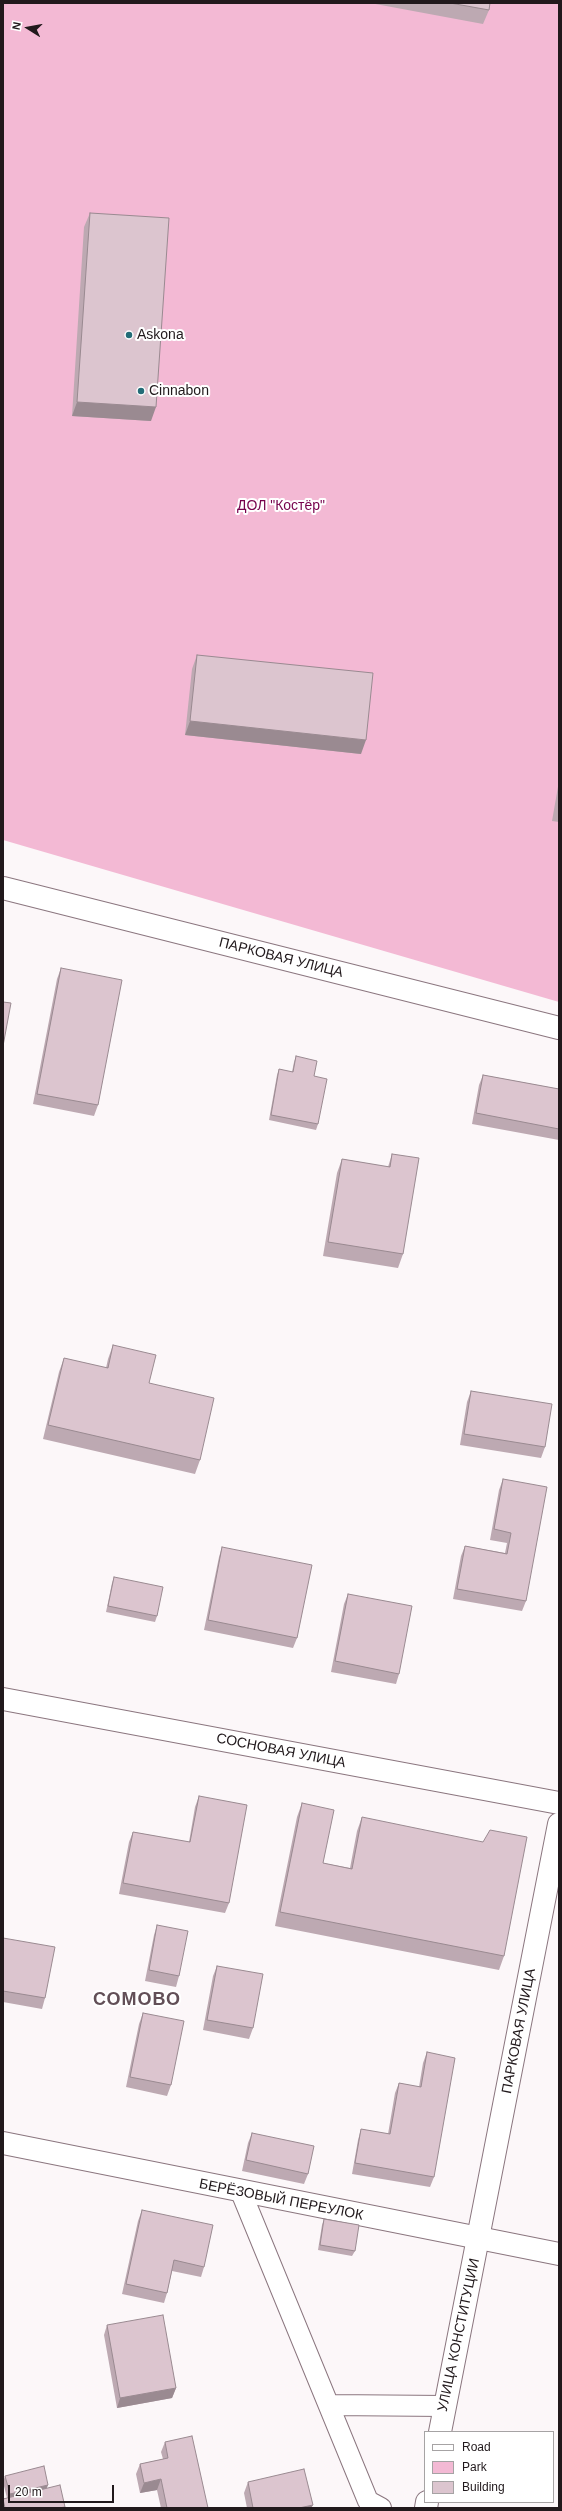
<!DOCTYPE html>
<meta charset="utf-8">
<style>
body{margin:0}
#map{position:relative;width:562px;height:2511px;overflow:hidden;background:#fcf7f9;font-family:Helvetica,sans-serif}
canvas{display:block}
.frame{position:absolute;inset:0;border:4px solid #21191c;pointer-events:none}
.legend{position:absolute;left:424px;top:2431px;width:130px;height:72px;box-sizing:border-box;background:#fff;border:1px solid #a6a3a4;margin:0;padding:5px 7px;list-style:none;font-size:12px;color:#21191c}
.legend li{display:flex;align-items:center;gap:8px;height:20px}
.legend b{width:20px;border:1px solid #a6a3a4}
.north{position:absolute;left:8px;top:8px;width:40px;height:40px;-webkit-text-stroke:3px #fff;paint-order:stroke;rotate:281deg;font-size:11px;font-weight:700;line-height:16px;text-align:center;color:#21191c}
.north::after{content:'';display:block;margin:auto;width:14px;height:18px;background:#21191c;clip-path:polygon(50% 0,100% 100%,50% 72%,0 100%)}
.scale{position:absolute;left:8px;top:2485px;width:106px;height:18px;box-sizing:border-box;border:2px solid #21191c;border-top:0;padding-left:5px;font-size:12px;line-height:14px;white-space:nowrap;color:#21191c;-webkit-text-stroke:3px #fff;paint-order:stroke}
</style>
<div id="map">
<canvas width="562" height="2511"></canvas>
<div class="frame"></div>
<ul class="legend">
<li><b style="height:5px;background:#fff"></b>Road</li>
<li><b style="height:11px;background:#f3b9d4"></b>Park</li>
<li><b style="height:11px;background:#dcc5cf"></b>Building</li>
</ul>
<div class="north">N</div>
<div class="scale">20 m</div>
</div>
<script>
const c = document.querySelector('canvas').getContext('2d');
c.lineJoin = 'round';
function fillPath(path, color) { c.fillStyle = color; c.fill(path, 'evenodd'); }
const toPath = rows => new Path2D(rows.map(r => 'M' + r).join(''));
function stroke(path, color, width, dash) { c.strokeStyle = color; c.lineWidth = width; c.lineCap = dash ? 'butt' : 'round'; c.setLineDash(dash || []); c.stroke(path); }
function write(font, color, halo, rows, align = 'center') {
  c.font = font + ' Helvetica,sans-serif'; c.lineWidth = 4; c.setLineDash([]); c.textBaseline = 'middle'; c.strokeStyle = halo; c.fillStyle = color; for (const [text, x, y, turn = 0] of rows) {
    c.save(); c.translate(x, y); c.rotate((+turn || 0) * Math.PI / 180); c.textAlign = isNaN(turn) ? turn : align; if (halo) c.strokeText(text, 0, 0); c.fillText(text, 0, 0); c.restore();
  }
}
const green = toPath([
 [3,3,559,3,559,1002,3,840]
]);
const lane = toPath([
 [241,2192,368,2501,381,2508],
 [329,2405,445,2406]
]);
const street = toPath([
 [3,888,559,1028],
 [3,1699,559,1803],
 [3,2143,559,2254],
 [440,2432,559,1824],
 [426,2508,427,2502]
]);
const wall = toPath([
 [370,3,490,3,489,10,483,24],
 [90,213,151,421,72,416,84,227],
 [197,655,361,754,185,735,192,669],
 [559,781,559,822,552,821],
 [61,968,98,1105,94,1116,33,1104,57,979],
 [296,1056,314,1076,318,1124,316,1130,269,1120,277,1075,279,1069,292,1072,294,1062],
 [483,1075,559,1089,559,1140,472,1124,479,1085],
 [392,1154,403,1254,398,1268,323,1256,337,1173,342,1159,388,1167],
 [113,1345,149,1383,200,1460,195,1474,43,1439,59,1372,64,1358,106,1368,108,1359],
 [471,1391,545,1447,541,1458,460,1445,467,1402],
 [503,1479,526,1601,522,1611,453,1599,461,1556,465,1546,505,1553,507,1543,490,1540,499,1490],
 [222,1547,297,1638,293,1648,204,1630,219,1557],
 [114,1577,157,1616,155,1622,106,1612,112,1583],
 [348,1594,399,1674,396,1684,331,1672,344,1604],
 [199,1796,229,1903,225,1913,119,1894,129,1842,133,1832,189,1842,195,1807],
 [302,1803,323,1863,350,1868,357,1831,362,1817,504,1956,499,1970,275,1926,297,1817],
 [157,1925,179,1976,176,1987,145,1981,154,1935],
 [3,1938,45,1998,42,2009,3,2002],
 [217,1966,253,2028,249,2039,203,2030,213,1976],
 [143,2013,171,2085,167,2096,126,2087,139,2024],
 [427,2052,434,2177,430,2187,352,2174,358,2140,361,2129,388,2134,395,2093,399,2083,419,2087,423,2063],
 [252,2133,308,2174,304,2184,242,2171,248,2143],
 [142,2210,204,2267,201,2277,172,2271,167,2293,164,2303,122,2294,138,2221],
 [324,2219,355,2251,352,2256,318,2250,322,2225],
 [107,2325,176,2388,172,2398,117,2408,104,2335],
 [165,2442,208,2508,161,2508,157,2490,140,2493,136,2474,140,2464,163,2459,161,2452],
 [5,2476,48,2485,46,2488,64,2508,3,2508,3,2499,7,2498,3,2482],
 [248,2482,313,2505,311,2508,247,2508,244,2493]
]);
const shadedWall = toPath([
 [77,402,156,407,151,421,72,416],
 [190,721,366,740,361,754,185,735],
 [176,2388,172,2398,117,2408,120,2398],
 [161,2479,157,2490,140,2493,144,2483],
 [48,2485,46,2490,8,2499,10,2494],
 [313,2505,311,2508,299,2508]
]);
const building = toPath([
 [450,3,490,3,489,10,450,3],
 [90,213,169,218,156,407,77,402,90,213],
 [197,655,373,673,366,740,190,721,197,655],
 [61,968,122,980,98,1105,37,1094,61,968],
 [3,1002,11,1003,3,1046,3,1002],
 [296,1056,317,1061,314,1076,327,1079,318,1124,271,1115,279,1069,293,1072,296,1056],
 [483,1075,559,1089,559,1129,476,1113,483,1075],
 [392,1154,419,1158,403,1254,328,1242,342,1159,390,1167,392,1154],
 [113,1345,156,1355,149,1383,214,1398,200,1460,48,1425,64,1358,108,1368,113,1345],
 [471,1391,552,1404,545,1447,464,1434,471,1391],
 [503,1479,547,1487,526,1601,457,1589,465,1546,507,1554,511,1533,494,1529,503,1479],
 [222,1547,312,1565,297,1638,208,1620,222,1547],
 [114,1577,163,1587,157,1616,108,1606,114,1577],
 [348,1594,412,1606,399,1674,335,1661,348,1594],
 [199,1796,247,1805,229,1903,123,1883,133,1832,190,1842,199,1796],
 [302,1803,334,1810,323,1863,352,1869,362,1817,483,1842,490,1830,527,1837,504,1956,280,1912,302,1803],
 [157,1925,188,1931,179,1976,149,1970,157,1925],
 [3,1938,55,1947,45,1998,3,1991,3,1938],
 [217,1966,263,1974,253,2028,207,2020,217,1966],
 [143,2013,184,2021,171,2085,130,2077,143,2013],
 [427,2052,455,2058,434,2177,355,2163,361,2129,390,2134,399,2083,421,2087,427,2052],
 [252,2133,314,2146,308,2174,246,2160,252,2133],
 [142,2210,213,2225,204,2267,174,2260,167,2293,126,2284,142,2210],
 [324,2219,359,2225,355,2251,320,2245,324,2219],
 [163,2315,176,2388,120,2398,107,2325,163,2315],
 [192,2436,208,2508,167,2508,161,2479,144,2483,140,2464,168,2458,165,2442,192,2436],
 [44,2466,48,2485,10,2494,5,2476,44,2466],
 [304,2469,313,2505,299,2508,253,2508,248,2482,304,2469],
 [60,2485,65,2507,59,2508,5,2508,3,2499,60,2485]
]);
const markers = [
 [129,335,4,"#236c77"],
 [141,391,4,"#236c77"]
];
const poiNames = [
 ["Askona",137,335],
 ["Cinnabon",149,391]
];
const parkNames = [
 ["ДОЛ \"Костёр\"",281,506]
];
const streetNames = [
 ["ПАРКОВАЯ УЛИЦА",281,958,14],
 ["СОСНОВАЯ УЛИЦА",281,1751,11],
 ["ПАРКОВАЯ УЛИЦА",519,2031,-79],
 ["БЕРЁЗОВЫЙ ПЕРЕУЛОК",281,2200,11],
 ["УЛИЦА КОНСТИТУЦИИ",459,2335,-78]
];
const districtNames = [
 ["СОМОВО",137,2000]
];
fillPath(green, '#f3b9d4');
stroke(lane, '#8b767f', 22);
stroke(street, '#8b767f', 24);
stroke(lane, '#fff', 20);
stroke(street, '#fff', 22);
fillPath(wall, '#bda9b2');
fillPath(shadedWall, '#9a8a91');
fillPath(building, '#dcc5cf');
stroke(building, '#9a8a91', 1);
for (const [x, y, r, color] of markers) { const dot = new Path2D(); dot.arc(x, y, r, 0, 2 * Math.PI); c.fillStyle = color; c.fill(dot); stroke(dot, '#fff', 1.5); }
write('14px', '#21191c', '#fff', poiNames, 'left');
write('14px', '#76034d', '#fff', parkNames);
write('14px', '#21191c', '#fff', streetNames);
c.letterSpacing = '1px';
write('bold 18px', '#624f57', '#fff', districtNames);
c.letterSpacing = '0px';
</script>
